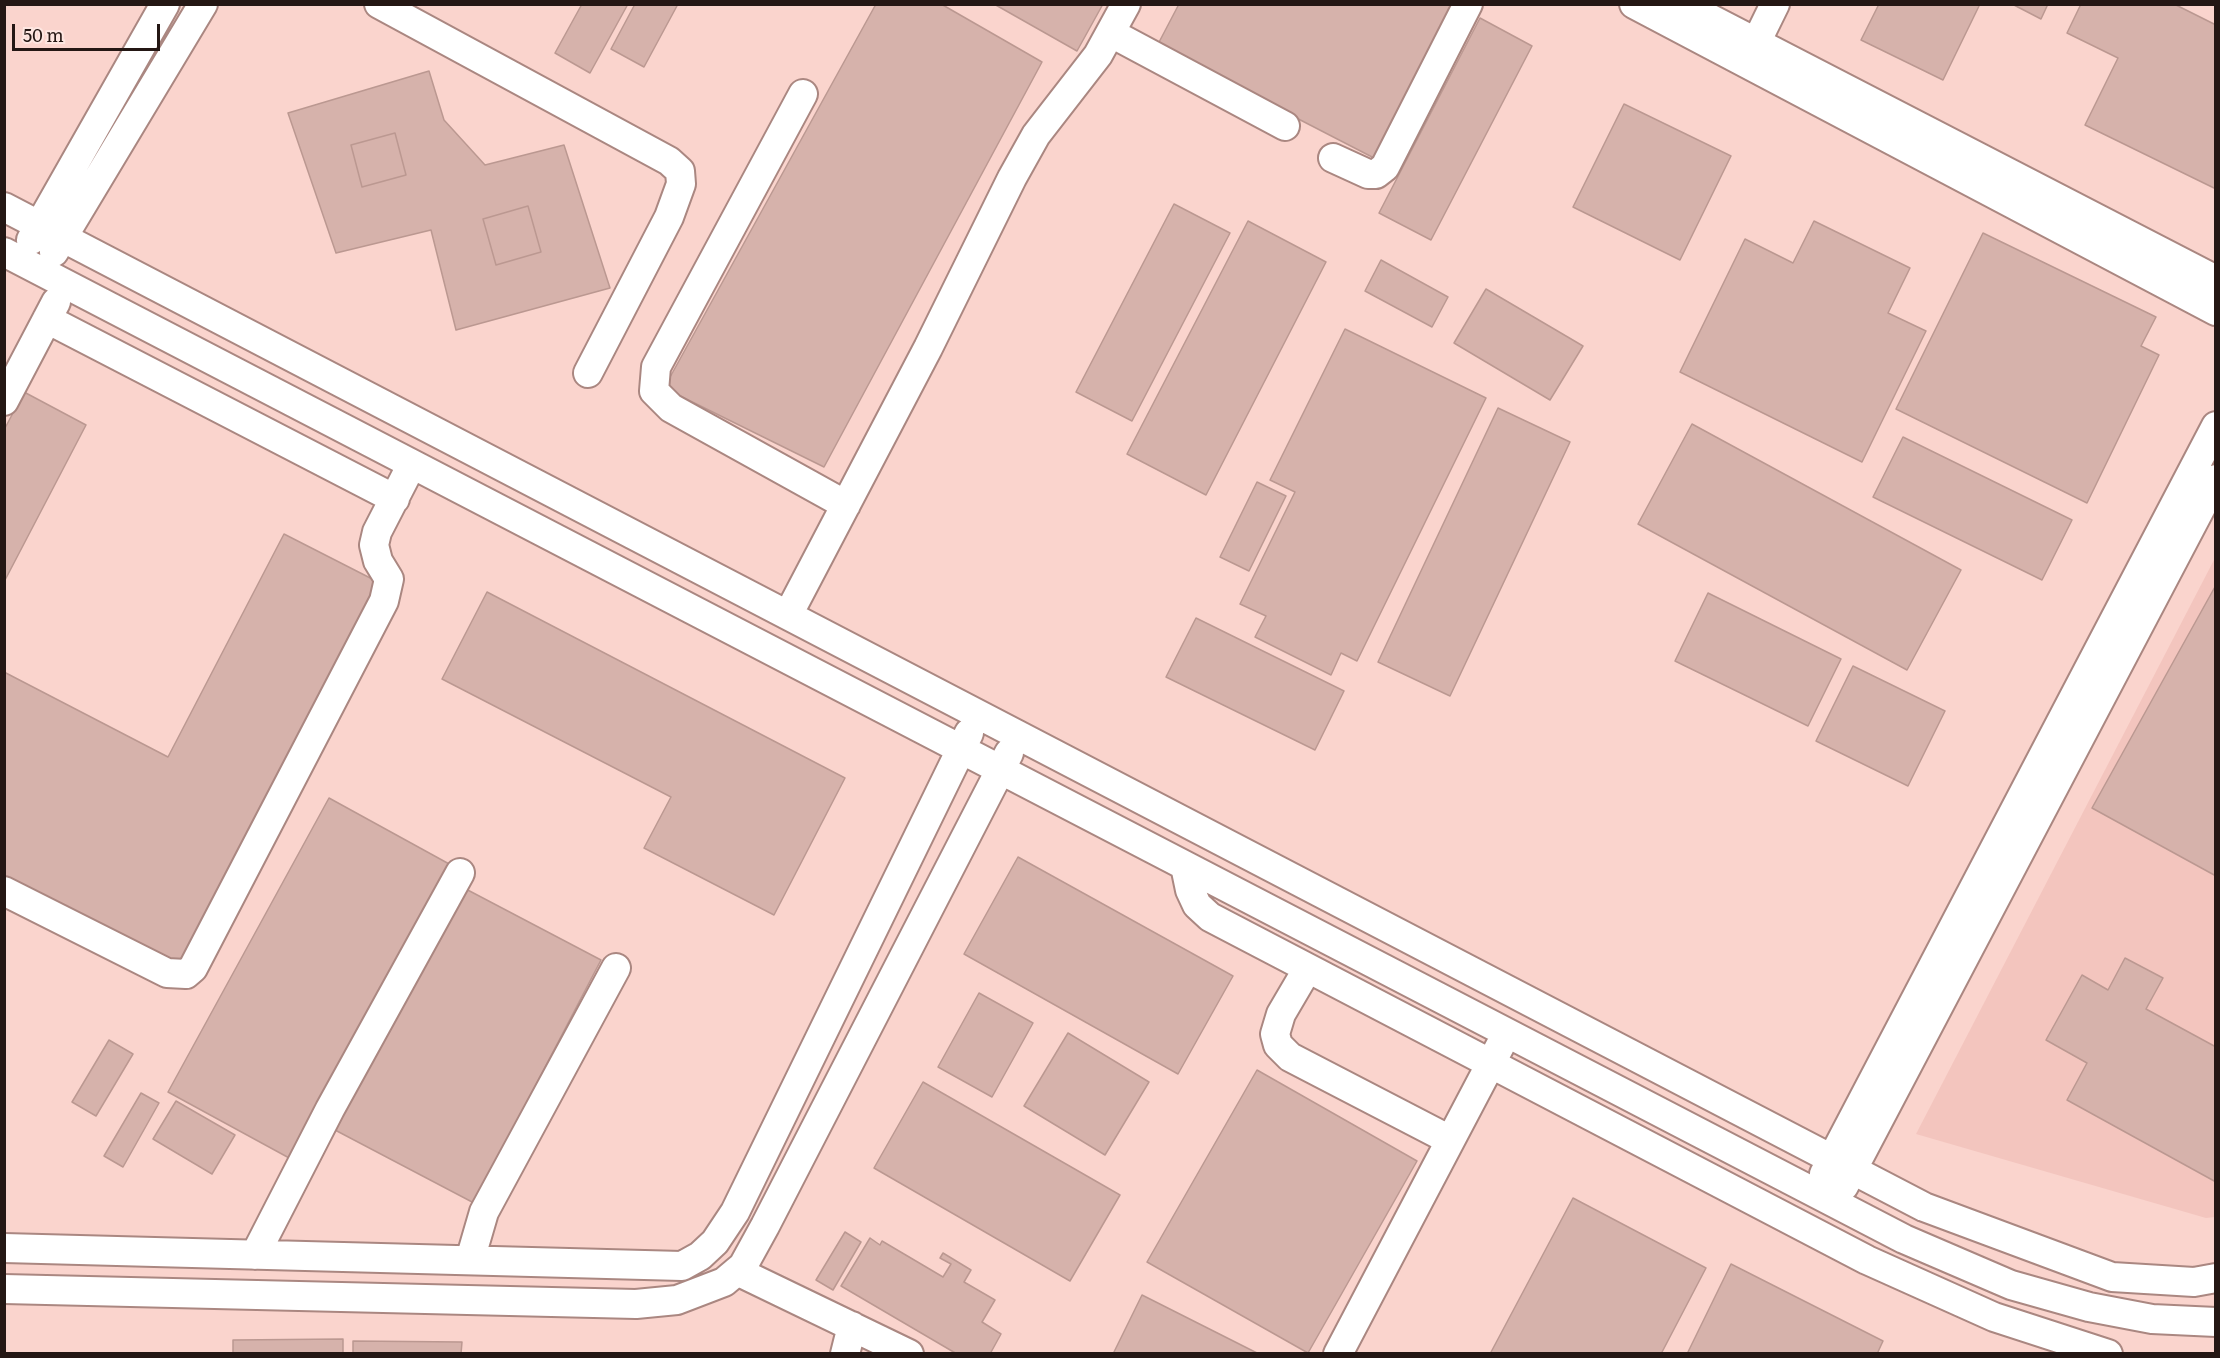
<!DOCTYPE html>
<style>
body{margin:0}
#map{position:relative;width:2220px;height:1358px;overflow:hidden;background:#fad4cd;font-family:Literata,serif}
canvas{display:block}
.frame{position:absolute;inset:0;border:6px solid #241714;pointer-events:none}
.scale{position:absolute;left:12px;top:24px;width:148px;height:27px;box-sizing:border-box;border:3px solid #241714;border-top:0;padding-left:8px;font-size:18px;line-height:21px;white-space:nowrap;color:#241714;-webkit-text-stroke:4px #fde6e1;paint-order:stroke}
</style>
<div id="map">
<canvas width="2220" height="1358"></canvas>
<div class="frame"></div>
<div class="scale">50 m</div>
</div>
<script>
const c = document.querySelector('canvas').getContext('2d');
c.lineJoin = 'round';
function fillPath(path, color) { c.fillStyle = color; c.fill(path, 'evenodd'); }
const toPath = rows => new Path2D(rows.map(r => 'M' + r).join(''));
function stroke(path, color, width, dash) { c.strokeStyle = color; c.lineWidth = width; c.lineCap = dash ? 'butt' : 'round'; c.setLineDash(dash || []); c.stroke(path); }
const built = toPath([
 [2215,558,2215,1217,2206,1218,1916,1134]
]);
const building = toPath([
 [582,4,628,4,590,73,555,53,582,4],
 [635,4,678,4,644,67,611,49,635,4],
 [876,4,941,4,1042,62,824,467,664,388,876,4],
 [994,4,1103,4,1077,51,994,4],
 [1179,4,1454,4,1374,158,1157,46,1179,4],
 [1879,4,1980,4,1943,80,1861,40,1879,4],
 [2012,4,2048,4,2041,19,2012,4],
 [2081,4,2174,4,2216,25,2216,189,2085,125,2118,58,2067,33,2081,4],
 [1480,18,1532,46,1431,240,1379,213,1480,18],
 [429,71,444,120,485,165,564,145,610,288,456,330,431,230,336,253,288,113,429,71],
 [395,133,406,175,362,187,351,145,395,133],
 [528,206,541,252,496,265,483,219,528,206],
 [1624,104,1731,156,1680,260,1573,207,1624,104],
 [395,133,406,175,362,187,351,145,395,133],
 [1174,204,1230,233,1132,421,1076,392,1174,204],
 [528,206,541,252,496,265,483,219,528,206],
 [1248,221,1326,262,1206,495,1127,454,1248,221],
 [1814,221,1910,268,1888,313,1926,331,1862,462,1680,372,1745,239,1793,263,1814,221],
 [1983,233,2156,317,2141,346,2159,355,2087,503,1896,409,1983,233],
 [1381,260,1448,297,1432,327,1365,291,1381,260],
 [1486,289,1583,346,1550,400,1454,343,1486,289],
 [1345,329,1486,398,1357,661,1341,653,1331,675,1255,637,1266,616,1240,604,1295,492,1270,480,1345,329],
 [24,392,86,425,4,582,4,430,24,392],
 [1498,408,1570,442,1450,696,1378,662,1498,408],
 [1692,424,1961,570,1907,670,1638,524,1692,424],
 [1903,437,2072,520,2042,580,1873,497,1903,437],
 [1257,482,1286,496,1249,571,1220,557,1257,482],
 [284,534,382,584,182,969,4,877,4,672,168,757,284,534],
 [2216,585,2216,876,2092,808,2216,585],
 [487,592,845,778,774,915,644,848,671,797,442,679,487,592],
 [1708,593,1841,659,1808,726,1675,661,1708,593],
 [1196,618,1344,691,1315,750,1166,677,1196,618],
 [1853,666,1945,711,1908,786,1816,741,1853,666],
 [329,798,451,865,291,1159,168,1092,329,798],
 [1018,857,1233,976,1178,1074,964,954,1018,857],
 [462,887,601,960,474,1203,335,1130,462,887],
 [2125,958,2163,978,2146,1009,2216,1047,2216,1182,2067,1100,2087,1063,2046,1040,2082,975,2108,990,2125,958],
 [979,993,1033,1023,992,1097,938,1067,979,993],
 [1068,1033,1149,1082,1105,1155,1024,1106,1068,1033],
 [109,1040,133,1054,96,1116,72,1102,109,1040],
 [1257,1070,1417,1161,1308,1353,1147,1262,1257,1070],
 [923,1082,1120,1195,1070,1281,874,1168,923,1082],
 [141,1093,159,1103,123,1167,104,1156,141,1093],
 [176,1101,235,1135,212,1174,153,1139,176,1101],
 [1573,1198,1706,1268,1661,1354,1490,1354,1573,1198],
 [845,1232,861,1242,833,1290,816,1280,845,1232],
 [870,1238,880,1245,882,1241,943,1277,951,1264,940,1258,943,1253,971,1270,964,1282,995,1300,982,1322,1001,1334,990,1354,957,1354,841,1286,870,1238],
 [1731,1264,1883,1341,1877,1354,1687,1354,1731,1264],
 [1142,1295,1259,1354,1113,1354,1142,1295],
 [343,1339,343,1354,233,1354,233,1340,343,1339],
 [353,1341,462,1342,461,1354,353,1354,353,1341]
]);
const minor = toPath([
 [379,4,669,161,680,171,681,184,669,217,588,373],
 [1634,4,2216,311],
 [1682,4,2216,280],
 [1111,33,1285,126],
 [1748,59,1775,4],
 [803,94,656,367,654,391,671,408,846,505],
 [1333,158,1368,174,1376,174,1385,167,1468,4],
 [4,207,1924,1207,2112,1277,2194,1282,2216,1278],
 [31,240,165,4],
 [4,252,1904,1239,2011,1285,2089,1307,2152,1319,2216,1322],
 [54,252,203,4],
 [47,319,395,499],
 [4,401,56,302],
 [788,615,928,348,1012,178,1036,135,1098,55,1126,4],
 [1185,866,1190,890,1197,905,1210,917,1867,1260,1994,1317,2108,1354],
 [4,891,167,973,186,974,193,968,384,601,389,579,378,561,374,545,377,532,412,464],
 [1308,968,1281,1014,1275,1034,1278,1045,1290,1057,1450,1140],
 [1824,1174,2216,426],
 [1844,1186,2216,479],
 [4,1248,682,1266,700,1256,715,1242,735,1212,969,733],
 [255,1255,330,1109,460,873],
 [470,1260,484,1212,616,968],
 [737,1271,909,1354],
 [4,1289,636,1304,677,1300,724,1282,743,1266,765,1226,1009,753],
 [845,1354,852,1326],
 [1338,1354,1500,1046]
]);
fillPath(built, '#f3c5be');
fillPath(building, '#d6b2ab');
stroke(building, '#bb9891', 1.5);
stroke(minor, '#aa8781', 32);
stroke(minor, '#fff', 28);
</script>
